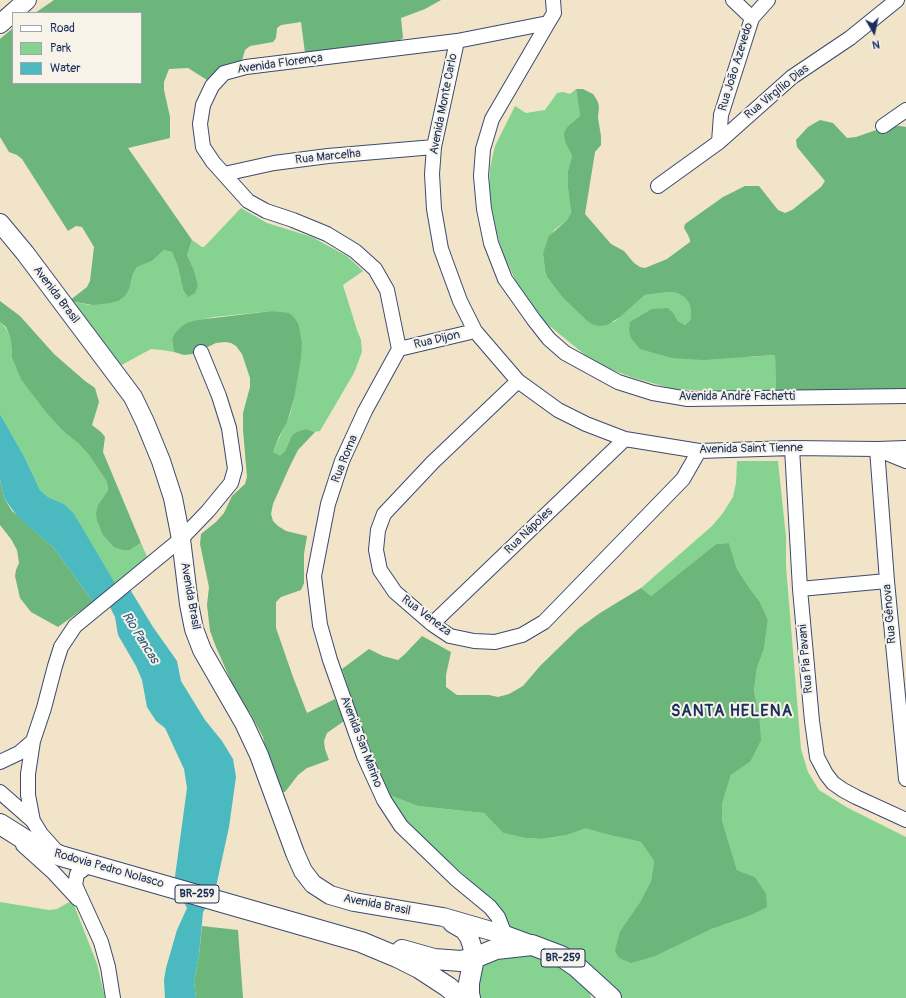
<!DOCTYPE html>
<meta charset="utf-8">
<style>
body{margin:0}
#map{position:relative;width:906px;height:998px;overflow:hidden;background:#f1e4c9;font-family:Pangolin,sans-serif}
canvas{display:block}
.legend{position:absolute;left:12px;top:12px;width:130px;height:72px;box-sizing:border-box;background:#f7f3e8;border:1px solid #9fa5b1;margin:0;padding:5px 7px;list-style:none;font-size:12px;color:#1b2f5e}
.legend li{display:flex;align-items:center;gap:8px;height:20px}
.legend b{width:20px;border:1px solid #9fa5b1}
.north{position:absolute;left:854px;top:12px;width:40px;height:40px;-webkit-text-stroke:3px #f7f3e8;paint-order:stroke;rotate:171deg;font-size:11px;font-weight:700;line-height:16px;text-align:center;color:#1b2f5e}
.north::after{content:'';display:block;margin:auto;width:14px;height:18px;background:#1b2f5e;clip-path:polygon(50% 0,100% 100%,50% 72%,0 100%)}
</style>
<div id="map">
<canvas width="906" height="998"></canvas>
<ul class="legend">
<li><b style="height:5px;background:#fff"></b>Road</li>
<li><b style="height:11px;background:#86d391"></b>Park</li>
<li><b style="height:11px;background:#4ab9c0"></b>Water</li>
</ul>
<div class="north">N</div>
</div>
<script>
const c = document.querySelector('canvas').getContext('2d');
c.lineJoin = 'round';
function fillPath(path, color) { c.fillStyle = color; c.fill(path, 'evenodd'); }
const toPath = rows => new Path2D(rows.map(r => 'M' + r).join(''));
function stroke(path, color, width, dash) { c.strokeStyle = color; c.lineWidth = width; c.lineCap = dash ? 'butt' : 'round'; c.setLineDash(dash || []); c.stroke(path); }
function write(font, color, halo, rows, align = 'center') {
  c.font = font + ' Pangolin,sans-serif'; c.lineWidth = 4; c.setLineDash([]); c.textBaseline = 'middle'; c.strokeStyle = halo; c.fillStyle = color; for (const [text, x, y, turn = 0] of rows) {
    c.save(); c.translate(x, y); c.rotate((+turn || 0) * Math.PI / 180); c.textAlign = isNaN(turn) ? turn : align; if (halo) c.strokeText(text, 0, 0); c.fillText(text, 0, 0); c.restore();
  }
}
const green = toPath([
 [576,89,580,116,568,126,569,148,572,156,568,171,568,188,571,213,567,220,554,230,543,253,545,270,547,277,562,297,585,319,614,322,645,295,669,292,677,293,684,297,689,303,691,311,691,319,685,325,678,321,674,314,652,309,749,357,775,355,776,394,673,389,631,377,596,364,546,323,521,292,504,256,495,228,489,193,490,168,495,146,515,106,526,113,545,110,557,93,563,92,570,94],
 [241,208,267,223,312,237,347,256,363,271,343,285,357,330,361,340,362,352,354,373,320,431,315,432,306,429,298,431,292,435,285,451,280,457,273,452,290,414,294,399,302,342,299,325,295,318,289,314,272,311,214,317,189,322,172,339,174,352,162,350,151,349,116,368,69,301,90,305,131,282,133,274,137,267,152,261,164,250,172,252,178,267,183,290,188,296,198,285,194,270,187,255,192,240,202,247,204,247],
 [0,322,5,327,9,334,11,341,12,358,21,380,48,415,65,433,78,443,89,455,107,482,108,490,98,505,97,521,100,528,130,550,141,543,149,561,116,585,64,504,48,497,40,490,24,456,0,414],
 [737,461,778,461,786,537,786,566,801,749,808,772,819,790,848,808,906,837,906,998,619,998,511,937,486,895,411,827,389,795,418,806,484,813,503,833,525,838,542,839,567,835,586,827,605,834,641,842,654,861,651,881,640,902,620,931,709,930,749,916,766,893,755,877,737,870,722,820,722,804,731,775,750,762,759,715,754,691,757,668,764,649,768,620,760,602,750,589,737,569,729,543,716,544,651,596,641,588,712,526,723,513,733,497,736,483],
 [71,901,74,905,97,964,105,998,0,998,0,902,49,910,57,909],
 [511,952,539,955,570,968,589,986,591,998,480,998,476,992,472,973,485,958]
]);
const forest = toPath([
 [54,0,441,0,425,9,401,18,403,38,400,40,305,53,301,22,281,25,277,28,276,38,273,42,250,46,245,50,241,64,221,71,207,80,188,68,169,69,164,82,164,90,170,117,170,138,128,148,192,240,187,255,194,270,198,285,195,293,188,297,183,290,178,267,172,252,164,250,152,261,137,267,133,274,129,289,125,296,118,301,110,303,93,305,69,301,87,287,90,281,94,247,82,227,76,226,68,231,22,159,17,155,9,152,0,137,0,39,13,28,13,83,141,83,141,13,35,13],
 [576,89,583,89,593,94,597,100,599,106,598,118,601,136,601,145,595,152,585,214,611,244,624,251,634,263,640,267,645,268,667,259,690,242,690,240,688,235,684,228,685,224,723,197,745,186,759,186,778,210,785,213,792,210,821,187,825,181,797,147,796,140,808,127,820,120,833,123,847,138,856,137,885,127,900,126,906,127,906,389,876,389,776,394,775,355,703,360,672,358,640,349,631,338,629,330,630,322,645,313,652,309,668,308,674,314,678,321,685,325,691,319,691,311,689,303,684,297,677,293,669,292,645,295,620,317,607,325,599,326,592,324,585,319,562,297,547,277,545,270,543,253,549,236,567,220,571,213,568,188,568,171,572,156,565,141,564,133,568,126,580,116],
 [0,301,20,316,54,354,85,381,95,388,99,402,92,425,101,432,105,437,103,452,141,543,130,550,123,550,114,547,103,535,97,521,96,513,98,505,108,490,107,482,89,455,78,443,65,433,48,415,21,380,12,358,11,341,9,334,6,327,0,322],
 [272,311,289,313,295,318,299,325,302,342,301,358,294,399,287,422,279,437,273,452,280,456,285,451,292,435,298,431,306,429,315,432,298,450,289,468,273,504,271,514,273,521,278,526,286,531,307,536,304,554,304,583,301,590,281,597,276,602,276,628,293,677,307,713,335,699,344,721,327,733,324,741,325,749,329,760,307,768,298,775,285,792,281,792,272,780,263,737,250,713,238,697,216,647,210,631,207,605,209,587,200,544,201,534,216,522,224,513,232,496,245,484,247,477,243,430,243,413,250,387,250,378,242,354,236,346,231,343,225,342,216,343,193,354,184,355,174,352,172,339,176,332,182,326,189,322,197,320],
 [0,479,4,498,12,511,54,548,93,602,58,627,31,612,20,598,15,576,16,570,19,563,17,550,11,539,0,525],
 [729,543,737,569,750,589,760,602,768,620,764,649,757,668,754,691,759,715,761,740,750,762,731,775,722,804,722,820,737,870,755,877,766,893,767,907,749,916,709,930,655,956,631,963,619,958,615,951,620,931,640,902,651,881,654,861,641,842,605,834,586,828,567,835,542,839,525,838,503,833,484,813,418,806,389,795,369,750,342,669,369,649,383,656,398,660,405,654,422,636,451,652,446,675,446,687,457,695,489,695,498,697,509,694,523,686,540,666,578,629,600,613,641,588,651,596,716,544],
 [202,926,238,930,243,998,196,998,194,982,199,955]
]);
const water = toPath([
 [0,414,24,456,40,490,48,497,64,504,74,514,116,585,131,591,153,627,177,661,181,681,205,720,222,741,233,759,236,777,229,827,214,896,203,912,199,955,194,982,196,998,165,998,164,980,166,968,177,930,187,908,174,884,187,788,184,769,165,728,156,721,147,707,142,680,136,666,118,635,115,617,110,607,93,602,54,548,17,516,4,498,0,479]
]);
const minor = toPath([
 [553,0,554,13,548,23,492,119,483,149,481,176,484,209,491,243,505,279,534,320,549,339,565,353,618,382,653,393,688,399,906,396],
 [733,0,752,18],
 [457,41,434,147,432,174,434,209,441,249,460,301,475,331,518,381,558,410,586,424,625,439,699,451,792,448,877,449,906,448],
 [883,126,906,110],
 [719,142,721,115,752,18,768,0],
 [224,174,274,163,328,156,434,147],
 [658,186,719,142,792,77,850,38,897,0],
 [399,349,387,290,375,269,355,251,327,234,293,220,266,211,248,201,213,162,203,147,200,124,203,105,212,86,224,73,246,67,457,41,548,23],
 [399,349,365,411,342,461,328,504,314,576,320,625,330,660,364,756,384,800,401,826,456,879,490,907,498,917,505,935],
 [399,349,475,331],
 [518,381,433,462,384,514,378,530,376,550,380,570,395,592,432,624,450,636,474,641,495,642,522,635,544,622,683,479,699,451],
 [792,448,800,589,812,721,817,757,826,774,833,783,843,790,856,797,906,820],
 [877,449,887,581,906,779],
 [879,450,906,461],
 [800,589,887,581],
 [432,624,625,439],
 [33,741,28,774,28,795,33,821,41,834,59,854],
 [0,762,19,753,33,741,44,708,55,666,61,647,75,626,181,539,208,511,231,483,235,469,229,428,219,396,201,352],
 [0,792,33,821],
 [23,845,53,872,78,899],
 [89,865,77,874,75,885,101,942,108,967,113,998]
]);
const major = toPath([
 [0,24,27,0],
 [0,223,25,253,133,397,145,422,161,461,173,498,181,539,189,604,194,629,202,650,244,723,259,755,295,853,303,871,313,884,330,895,354,902,443,917,505,935,532,945],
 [452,923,464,930,469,937,472,946,474,958]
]);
const highway = toPath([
 [0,824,35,846,61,856,361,942,397,957,419,968,448,987,461,998],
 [402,950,434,959,461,961,474,958,496,949,532,945,561,956,577,967,611,998],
 [470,998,469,994,469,983,474,958]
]);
const shields = [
 [197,894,44],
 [563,958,44]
];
const shieldNames = [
 ["BR-259",197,894],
 ["BR-259",563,958]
];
const streetNames = [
 ["Avenida Florença",280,64,-8],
 ["Rua João Azevedo",736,67,-73],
 ["Rua Virgílio Dias",777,92,-39],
 ["Avenida Monte Carlo",444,104,-79],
 ["Rua Marcelha",328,157,-6],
 ["Avenida Brasil",56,295,53],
 ["Rua Dijon",437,340,-13],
 ["Avenida André Fachetti",737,397],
 ["Avenida Saint Tienne",751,449,-1],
 ["Rua Roma",345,459,-68],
 ["Rua Nápoles",529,531,-44],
 ["Avenida Brasil",190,596,80],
 ["Rua Gênova",890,614,-95],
 ["Rua Veneza",426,616,37],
 ["Rua Pia Pavani",806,659,-95],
 ["Avenida San Marino",361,742,69],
 ["Rodovia Pedro Nolasco",109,869,16],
 ["Avenida Brasil",377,905,11]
];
const waterNames = [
 ["Rio Pancas",140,638,58]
];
const districtNames = [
 ["SANTA HELENA",732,712]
];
fillPath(green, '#86d391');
fillPath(forest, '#6cb57b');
fillPath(water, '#4ab9c0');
stroke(minor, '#3b4a6e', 16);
stroke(major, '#3b4a6e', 20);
stroke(highway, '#3b4a6e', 22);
stroke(minor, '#fff', 14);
stroke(major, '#fff', 18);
stroke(highway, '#fff', 20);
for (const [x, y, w] of shields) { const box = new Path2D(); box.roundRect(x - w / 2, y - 9, w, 18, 3); c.fillStyle = '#f7f3e8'; c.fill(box); stroke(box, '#1b2f5e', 1); }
write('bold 11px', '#1b2f5e', null, shieldNames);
write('12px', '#1b2f5e', '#f7f3e8', streetNames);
write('italic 13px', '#29587b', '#f7f3e8', waterNames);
c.letterSpacing = '1px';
write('bold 16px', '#1b2f5e', '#f7f3e8', districtNames);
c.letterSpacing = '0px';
</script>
